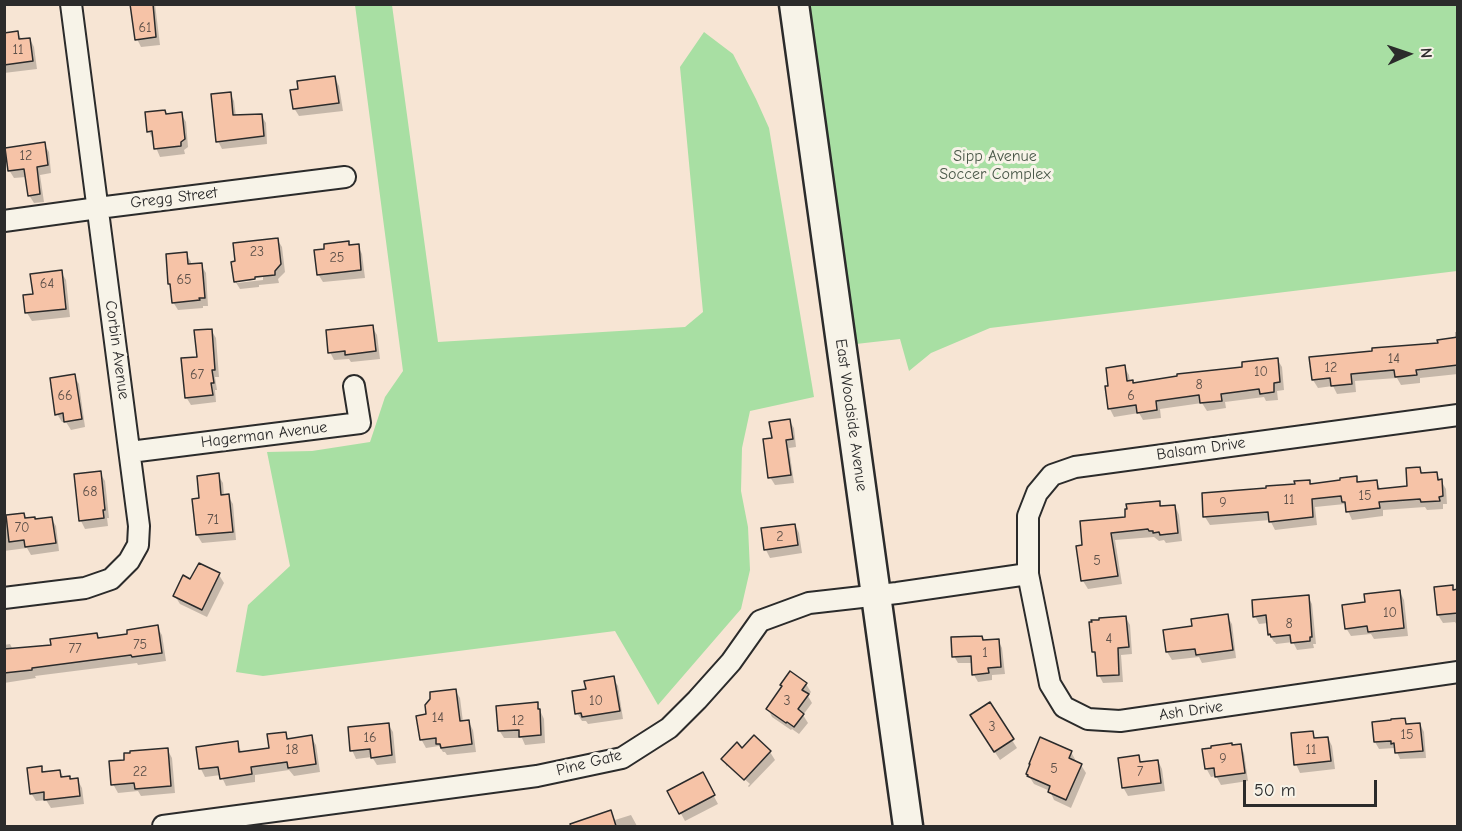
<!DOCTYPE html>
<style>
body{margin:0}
#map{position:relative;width:1462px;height:831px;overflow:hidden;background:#f7e5d4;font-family:"Comic Neue",sans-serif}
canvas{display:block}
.frame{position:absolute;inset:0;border:6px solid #2b2b2b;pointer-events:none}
.north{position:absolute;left:1378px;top:24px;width:60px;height:60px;-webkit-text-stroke:4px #f7f3e8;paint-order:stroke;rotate:87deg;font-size:16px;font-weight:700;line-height:24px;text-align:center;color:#2b2b2b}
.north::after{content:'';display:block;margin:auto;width:21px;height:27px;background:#2b2b2b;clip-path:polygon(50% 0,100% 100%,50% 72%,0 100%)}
.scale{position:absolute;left:1243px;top:780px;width:134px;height:27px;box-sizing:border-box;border:3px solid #2b2b2b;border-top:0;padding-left:8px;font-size:18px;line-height:21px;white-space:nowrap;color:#2b2b2b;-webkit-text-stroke:4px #f7f3e8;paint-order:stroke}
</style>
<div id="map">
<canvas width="1462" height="831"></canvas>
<div class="frame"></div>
<div class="north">N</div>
<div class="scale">50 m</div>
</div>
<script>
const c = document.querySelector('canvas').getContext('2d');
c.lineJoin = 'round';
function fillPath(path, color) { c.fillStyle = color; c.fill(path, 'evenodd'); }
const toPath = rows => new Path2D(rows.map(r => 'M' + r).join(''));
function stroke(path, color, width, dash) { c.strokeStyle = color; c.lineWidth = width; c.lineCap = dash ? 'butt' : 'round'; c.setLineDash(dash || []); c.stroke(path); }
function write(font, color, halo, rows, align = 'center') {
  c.font = font + ' "Comic Neue",sans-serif'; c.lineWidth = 6; c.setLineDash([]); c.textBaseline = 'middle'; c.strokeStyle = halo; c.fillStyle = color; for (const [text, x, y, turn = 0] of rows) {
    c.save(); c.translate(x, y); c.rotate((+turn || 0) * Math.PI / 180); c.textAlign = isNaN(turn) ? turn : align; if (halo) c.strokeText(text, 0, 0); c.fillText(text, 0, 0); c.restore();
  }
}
const green = toPath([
 [355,5,392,5,438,342,685,327,703,312,680,67,704,32,733,54,756,99,769,128,814,397,750,411,742,448,741,491,748,527,750,570,741,609,658,705,615,631,263,676,236,672,248,605,290,566,267,452,312,451,370,442,385,397,403,371],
 [808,5,1457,5,1457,271,990,328,931,353,909,371,900,339,856,344]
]);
const shadow = toPath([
 [131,4,155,4,160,45,141,47,137,39],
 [17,32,22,40,30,39,34,47,37,69,4,73,4,34],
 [335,78,339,86,343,111,299,116,294,108],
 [230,93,234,101,236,117,261,115,266,123,267,144,222,149,218,141],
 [181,114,186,122,188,147,184,150,185,154,160,157,149,131,167,115],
 [44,144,49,152,51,173,40,175,44,202,34,203,29,195,26,177,14,178,9,170],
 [277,239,282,247,285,272,278,279,279,283,259,285,259,287,240,289,235,281,233,263,237,263,234,244],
 [263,277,263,280,237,283,237,280],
 [348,243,350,247,358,246,362,254,365,278,323,282,318,274],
 [186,254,191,262,191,265,201,265,206,273,208,306,203,306,203,308,178,310,173,302,172,288,169,284],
 [61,272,66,280,70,317,32,321,27,313,25,296,34,295],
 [372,327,377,335,380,359,351,362,349,359,334,360,330,352],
 [211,330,216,338,219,377,215,377,217,390,215,390,216,402,191,405,186,397,199,358],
 [1455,332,1458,332,1458,374,1420,378,1420,383,1401,385,1397,378,1355,381,1356,392,1337,394,1333,386,1318,388,1313,380,1455,339],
 [1277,359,1282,367,1284,390,1277,391,1278,400,1266,401,1264,397,1225,402,1226,408,1207,411,1202,403,1160,409,1161,418,1143,420,1139,413,1114,417,1110,409,1110,387,1124,367,1129,375,1130,382,1134,385,1244,368],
 [74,376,79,384,85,427,71,430,66,422,62,422,57,414],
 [789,420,794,428,796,447,789,448,794,483,775,485,770,477,773,439],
 [1420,469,1423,474,1436,473,1446,489,1447,504,1443,504,1443,509,1427,510,1425,507,1383,510,1383,516,1352,520,1345,504,1315,507,1317,525,1275,530,1270,520,1210,525,1205,517,1309,481,1311,485,1356,477,1359,483,1376,481,1381,490,1409,488],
 [100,473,105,481,109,518,107,518,108,526,85,529,81,521],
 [218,475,223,483,224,496,228,496,233,504,236,540,202,543,197,535,194,500,200,500],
 [1159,503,1162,508,1175,506,1179,515,1182,541,1166,543,1164,540,1159,541,1154,537,1115,540,1122,584,1088,589,1083,581,1078,547,1084,546,1127,519,1129,511],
 [23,514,26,520,35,521,51,518,56,526,59,551,31,555,27,548,4,551,4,517],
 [795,525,799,533,802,553,770,558,766,550],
 [199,565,219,575,224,583,207,617,180,604,175,596,191,581],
 [1452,586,1455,591,1458,591,1458,627,1455,622,1443,623,1438,615,1435,588],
 [1400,592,1404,600,1408,636,1374,639,1371,634,1351,636,1346,628,1367,603],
 [1308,597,1312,604,1316,644,1313,644,1314,648,1297,650,1293,642,1276,644,1275,642,1274,642,1269,634,1268,623,1259,624,1255,616],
 [1227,616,1232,624,1236,658,1202,663,1199,657,1172,660,1167,652,1164,631,1194,627],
 [1126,618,1130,625,1132,654,1121,655,1123,682,1103,683,1099,675,1097,658,1093,652],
 [157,627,162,635,166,661,138,665,137,663,35,676,36,678,4,683,4,645,10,644,13,650,129,635],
 [982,637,984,642,998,640,1002,648,1005,674,992,675,992,680,978,682,974,675,973,663,958,663,954,656],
 [613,678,618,686,623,719,588,724,586,721,582,721,577,713,588,690],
 [806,684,811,692,808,696,812,703,803,715,808,723,799,734,792,729,791,730,772,717,768,709],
 [455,690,460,698,463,722,468,721,473,730,476,752,447,755,445,752,443,752,439,746,426,748,420,737,428,716],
 [537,704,544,719,545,743,525,745,522,738,504,738,499,730],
 [989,704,1017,748,1000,760,976,723],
 [1404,720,1408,725,1420,724,1424,732,1426,758,1400,759,1395,748,1379,749,1375,742,1374,723],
 [388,724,393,732,396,763,377,765,372,757,356,759,352,750],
 [285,733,289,740,311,737,316,745,320,772,294,776,289,770,255,775,255,782,226,786,221,775,205,777,201,769,237,743,242,753,271,749],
 [1312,733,1316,739,1328,738,1332,746,1335,769,1300,773,1296,764],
 [1240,745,1244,753,1248,781,1221,785,1216,776,1211,777,1206,768,1232,746],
 [167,749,172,758,175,793,141,796,138,791,118,793,113,784,126,761],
 [742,750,770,752,775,760,749,787,728,767,748,786,750,784,727,763,727,767,723,759],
 [1071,752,1076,761,1075,762,1081,765,1086,773,1071,808,1054,800,1050,791,1034,784,1027,773],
 [1138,757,1142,763,1158,761,1162,769,1165,791,1128,796,1123,787],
 [41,768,44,773,60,771,64,778,71,780,77,779,82,788,84,804,51,808,46,800,36,801,31,793],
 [702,774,718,804,685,821,669,792],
 [610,812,615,820,631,815,637,826,595,826,592,818]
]);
const building = toPath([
 [130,4,153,4,156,37,135,40,130,4],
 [18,31,19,39,30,38,33,61,4,65,4,33,18,31],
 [335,76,339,103,293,109,290,90,298,89,297,81,335,76],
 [231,92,233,115,262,114,264,136,216,142,211,94,231,92],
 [165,110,166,114,182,112,185,139,181,142,181,146,154,149,152,131,147,132,145,112,165,110],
 [45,142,48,165,37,167,40,194,28,196,24,169,8,171,5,148,45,142],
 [278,238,281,264,275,271,275,275,255,277,255,279,234,282,231,262,235,261,233,243,278,238],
 [349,241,349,245,359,244,361,270,317,275,314,250,324,249,324,244,349,241],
 [187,252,188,264,202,263,205,298,199,298,200,300,172,303,170,284,168,284,166,254,187,252],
 [62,270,66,309,25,313,23,295,33,294,30,274,62,270],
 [373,325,376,351,345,355,345,351,328,353,326,330,373,325],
 [212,329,215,370,212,370,214,383,211,383,213,395,185,398,181,358,197,357,194,330,212,329],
 [1458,337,1458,365,1416,370,1417,375,1395,377,1394,370,1351,374,1352,384,1331,386,1330,378,1312,380,1309,357,1372,351,1372,348,1438,343,1437,340,1458,337],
 [1278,358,1280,382,1274,383,1274,392,1260,394,1259,389,1221,394,1222,401,1200,403,1199,395,1156,401,1157,410,1137,413,1136,405,1108,409,1105,386,1108,386,1106,368,1125,365,1127,381,1133,380,1133,383,1177,376,1177,374,1242,367,1242,362,1278,358],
 [75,374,82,419,64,422,63,413,55,415,50,378,75,374],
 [790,419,793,439,786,440,791,475,768,478,763,439,772,438,769,422,790,419],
 [1420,467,1421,473,1437,472,1438,480,1442,479,1443,496,1439,497,1440,501,1421,502,1420,499,1379,502,1380,508,1346,512,1345,502,1342,502,1341,496,1312,499,1313,517,1269,522,1268,512,1203,517,1202,493,1266,488,1266,486,1295,484,1294,481,1310,480,1310,484,1340,480,1340,478,1357,476,1357,482,1377,480,1378,489,1407,486,1406,468,1420,467],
 [101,471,105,510,103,510,104,518,79,521,74,474,101,471],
 [219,473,221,495,229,494,233,532,196,535,192,499,199,498,197,476,219,473],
 [1160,501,1160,506,1175,505,1178,533,1160,535,1159,532,1153,533,1153,531,1149,531,1148,529,1111,533,1118,576,1081,581,1076,546,1082,545,1080,521,1125,517,1125,509,1127,509,1126,504,1160,501],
 [24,513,25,518,35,517,35,519,52,517,56,543,25,547,24,540,9,542,6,515,24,513],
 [795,524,798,545,764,550,761,528,795,524],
 [199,563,220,573,202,610,173,596,183,575,190,579,199,563],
 [1453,585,1453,590,1458,589,1458,613,1437,615,1434,587,1453,585],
 [1400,590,1404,628,1368,632,1367,626,1345,629,1342,605,1365,602,1364,594,1400,590],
 [1309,595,1312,637,1310,637,1310,641,1291,643,1290,635,1271,637,1270,634,1268,635,1266,615,1253,617,1252,600,1309,595],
 [1228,614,1233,650,1196,655,1195,649,1166,652,1163,630,1192,626,1191,619,1228,614],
 [1126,616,1129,647,1118,648,1119,675,1097,676,1095,652,1092,652,1089,622,1092,622,1091,620,1099,620,1099,618,1126,616],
 [158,625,162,653,132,657,131,655,32,668,32,670,4,673,4,649,51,645,50,639,97,633,98,638,127,634,127,630,158,625],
 [982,636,983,640,999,639,1001,667,988,668,989,673,972,675,971,656,952,657,951,637,982,636],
 [790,671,807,683,802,690,809,694,798,709,804,714,794,727,787,722,786,723,766,709,782,686,780,685,790,671],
 [614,676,620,711,582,717,581,713,575,714,572,691,586,689,584,681,614,676],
 [456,689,460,721,469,720,472,744,441,748,440,744,436,744,436,738,420,740,416,716,426,714,425,705,430,699,430,692,456,689],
 [538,702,538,709,540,709,541,735,519,737,519,730,498,731,496,706,538,702],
 [990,702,1014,739,994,752,970,715,990,702],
 [1405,718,1406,724,1420,723,1423,751,1395,753,1394,743,1391,744,1391,741,1374,742,1372,722,1391,720,1391,719,1405,718],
 [389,723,392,755,371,758,370,749,350,751,348,727,389,723],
 [1313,731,1314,738,1328,737,1331,761,1294,765,1291,733,1313,731],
 [286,732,287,739,312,735,316,764,288,768,287,762,251,767,252,774,220,779,218,767,199,769,196,747,238,741,239,752,269,748,267,734,286,732],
 [754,735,771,751,744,780,721,759,737,742,742,748,754,735],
 [1040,737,1072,751,1069,758,1082,764,1066,800,1048,792,1050,786,1027,776,1028,775,1026,774,1030,764,1029,764,1040,737],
 [1232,743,1232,745,1241,744,1245,773,1215,777,1214,768,1205,769,1202,749,1211,748,1211,746,1232,743],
 [168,748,171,786,135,789,134,783,111,785,109,761,124,760,124,753,130,753,130,751,168,748],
 [1139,755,1140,762,1158,760,1161,783,1122,788,1118,758,1139,755],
 [42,766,42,772,60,770,61,777,70,776,70,779,78,778,80,796,44,800,44,792,30,794,27,768,42,766],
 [703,772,715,795,679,814,667,791,703,772],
 [611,810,616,826,571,826,570,824,611,810]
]);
const street = toPath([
 [4,221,98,208,345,177],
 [1458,415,1075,467,1052,475,1037,493,1028,516,1028,574,1050,684,1064,707,1088,719,1120,721,1458,672],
 [130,452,360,423,354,386],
 [4,598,85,588,111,579,129,561,138,545,139,526,71,4],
 [163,826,537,776,622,758,669,728,697,700,731,662,760,621,809,603,897,593,1028,574]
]);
const secondary = toPath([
 [794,4,908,826]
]);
const numberNames = [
 ["61",145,28],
 ["11",18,50],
 ["12",26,156],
 ["23",257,252],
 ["25",337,258],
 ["65",184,280],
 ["64",47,284],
 ["14",1394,359],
 ["12",1331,368],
 ["10",1261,372],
 ["67",197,375],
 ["8",1199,385],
 ["66",65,396],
 ["6",1131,396],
 ["68",90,492],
 ["15",1365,496],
 ["11",1289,500],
 ["9",1223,503],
 ["71",213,520],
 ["70",22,528],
 ["2",780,537],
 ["5",1097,561],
 ["10",1390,613],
 ["8",1289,624],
 ["4",1109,639],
 ["75",140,645],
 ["77",75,649],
 ["1",985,653],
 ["10",596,701],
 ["3",787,701],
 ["14",438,718],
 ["12",518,721],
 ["3",992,727],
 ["15",1407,735],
 ["16",370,738],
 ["18",292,750],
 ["11",1311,750],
 ["9",1223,759],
 ["5",1054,769],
 ["22",140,772],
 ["7",1140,772]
];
const parkNames = [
 ["Sipp Avenue",995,156],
 ["Soccer Complex",995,174]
];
const streetNames = [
 ["Gregg Street",174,198,-7],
 ["Corbin Avenue",117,350,82],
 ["East Woodside Avenue",851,415,82],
 ["Hagerman Avenue",264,435,-7],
 ["Balsam Drive",1201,449,-8],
 ["Ash Drive",1191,711,-8],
 ["Pine Gate",589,763,-14]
];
fillPath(green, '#a8dfa3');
fillPath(shadow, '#0003');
fillPath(building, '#f6c3a7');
stroke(building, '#2b2b2b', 1.5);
stroke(street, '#2b2b2b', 24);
stroke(secondary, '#2b2b2b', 33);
stroke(street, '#f7f3e8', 20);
stroke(secondary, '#f7f3e8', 28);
write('14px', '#5e514a', null, numberNames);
write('16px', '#4a5849', '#f7f3e8', parkNames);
write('16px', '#2b2b2b', '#f7f3e8', streetNames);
</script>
